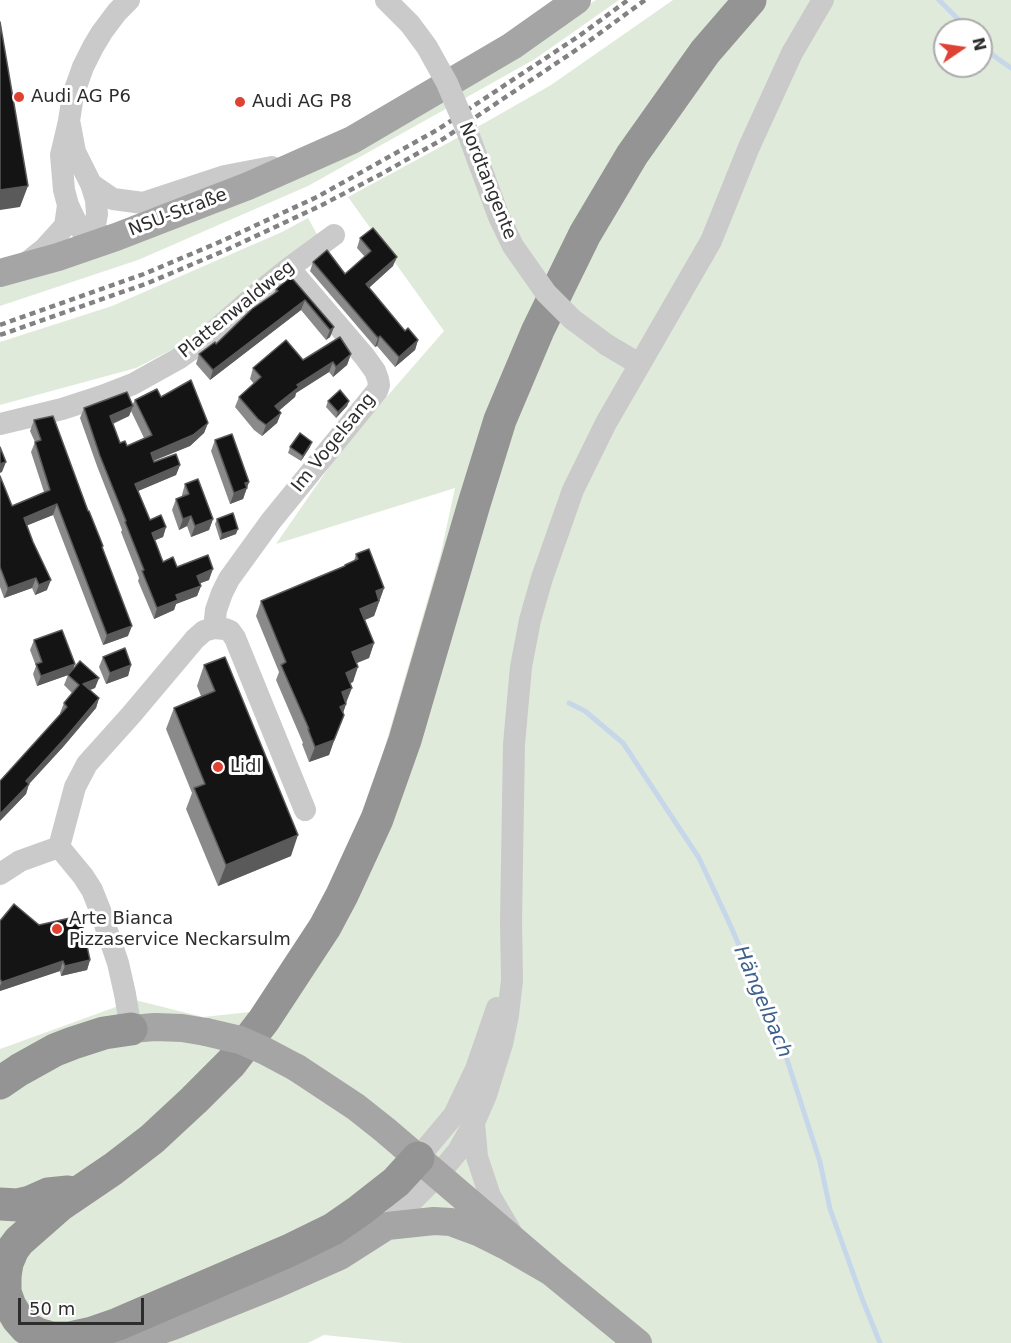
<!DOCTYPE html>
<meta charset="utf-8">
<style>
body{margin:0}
#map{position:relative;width:1011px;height:1343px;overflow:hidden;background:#fff;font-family:"DejaVu Sans",sans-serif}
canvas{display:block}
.north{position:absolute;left:933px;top:18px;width:60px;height:60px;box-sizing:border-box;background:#fff;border:2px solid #ababab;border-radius:50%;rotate:77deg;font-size:16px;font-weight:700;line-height:24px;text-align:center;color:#2d2d2d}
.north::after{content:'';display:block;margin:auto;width:21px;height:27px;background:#df4133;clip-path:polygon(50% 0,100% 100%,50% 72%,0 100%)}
.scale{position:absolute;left:18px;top:1298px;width:126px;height:27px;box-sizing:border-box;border:3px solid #2d2d2d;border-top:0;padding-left:8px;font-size:18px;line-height:21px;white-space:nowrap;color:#2d2d2d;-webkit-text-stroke:4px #fff;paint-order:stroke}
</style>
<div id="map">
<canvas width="1011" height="1343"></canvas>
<div class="north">N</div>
<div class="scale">50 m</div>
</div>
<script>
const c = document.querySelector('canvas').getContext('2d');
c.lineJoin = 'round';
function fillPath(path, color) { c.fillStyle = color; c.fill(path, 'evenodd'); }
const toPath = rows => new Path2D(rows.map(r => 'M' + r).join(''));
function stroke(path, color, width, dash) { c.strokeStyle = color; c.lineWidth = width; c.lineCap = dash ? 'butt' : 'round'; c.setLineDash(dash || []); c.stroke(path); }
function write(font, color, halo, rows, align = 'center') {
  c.font = font + ' "DejaVu Sans",sans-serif'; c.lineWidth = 6; c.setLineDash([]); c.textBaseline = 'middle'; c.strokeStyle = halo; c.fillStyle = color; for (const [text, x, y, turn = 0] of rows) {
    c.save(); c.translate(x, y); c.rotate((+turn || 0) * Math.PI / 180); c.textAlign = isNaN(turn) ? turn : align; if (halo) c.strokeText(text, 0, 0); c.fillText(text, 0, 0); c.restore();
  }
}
const green = toPath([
 [596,0,619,0,535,59,308,186,138,260,0,306,0,284,505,56],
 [673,0,1011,0,1011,1343,403,1343,324,1335,308,1343,0,1343,0,1049,135,1000,203,1017,250,1012,299,950,368,805,440,557,455,488,276,544,343,447,444,331,348,197,481,125,551,85],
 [945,30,981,30,981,66,945,66],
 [308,218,318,236,185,343,136,368,0,405,0,342,112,306,282,232]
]);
const stream = toPath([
 [939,0,969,30],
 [981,43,994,56,1011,68],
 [569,703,585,711,623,743,699,858,728,920,782,1044,820,1162,830,1209,863,1301,880,1343]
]);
const minor = toPath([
 [70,125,75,152,91,184,96,200,97,214,93,236,83,245],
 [91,184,113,199,143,203,225,176,272,167],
 [114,236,93,236,83,232,77,224,68,205,64,190,61,155,69,121,73,95,83,67,93,47,102,32,117,12,129,0],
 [25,264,45,248,65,226,68,205],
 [607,345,639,364],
 [0,424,62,409,102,396,133,384,178,359,202,342,253,297,289,268,334,235],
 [214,628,216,610,222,593,229,579,271,521,377,391,379,385,378,379,375,371,365,357,289,268],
 [59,847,75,787,87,764,131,715,195,639,204,631,214,628,225,629,230,631,235,638,305,810],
 [59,847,83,876,92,890,100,910,118,963,125,994,131,1029],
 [0,874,20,861,59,847],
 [474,1123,477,1157,490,1196,510,1230],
 [418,1158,454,1115,476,1069,497,1008],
 [387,1226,438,1175,458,1151,474,1123,486,1095,502,1044,508,1015,512,980,511,921,514,744,521,667,530,620,542,578,573,490,606,423,711,241,749,147,792,53,823,0]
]);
const major = toPath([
 [0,273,58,257,116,237,248,186,352,140,512,46,577,0],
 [131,1029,155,1027,182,1028,206,1032],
 [297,1068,356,1107,385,1130,551,1272,638,1343],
 [124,1343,173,1326,277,1284,340,1256,387,1226,434,1221,451,1222,478,1232,506,1246,551,1272]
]);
const highway = toPath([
 [0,1083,19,1070,55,1050,73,1043,104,1033,131,1029],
 [418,1158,396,1182,359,1211,333,1229,288,1251,118,1324,92,1333,69,1338,52,1338,38,1334,26,1328,18,1319,10,1306,5,1292,5,1276,7,1263,13,1249,19,1241,60,1205,113,1169,152,1139,194,1100,231,1063,264,1020,325,927,342,895,377,819,405,740,474,504,500,420,538,330,585,234,632,155,705,52,750,0],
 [0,1204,17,1205,30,1202,48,1194,68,1192]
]);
const rail = toPath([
 [0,325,144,274,222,241,317,197,437,130,579,36,628,0],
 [0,335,148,283,226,250,322,205,383,173,443,139,585,44,645,0]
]);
const minorBridge = toPath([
 [386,0,410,24,427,47,447,83,466,128,499,217,513,246,546,293,572,319,607,345]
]);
const majorBridge = toPath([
 [206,1032,240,1040,265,1051,297,1068]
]);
const wall = toPath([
 [360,238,393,266,369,288,405,331,418,340,415,350,395,367,377,346,375,347,310,271,313,262,345,274,365,257,357,248],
 [291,277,334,327,330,337,326,340,301,310,210,380,196,364,199,354,216,344,274,294,276,289],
 [351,354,347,365,333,377,329,372,296,393,295,397,279,411,281,413,277,423,262,436,254,430,235,407,239,397,254,384,250,379,253,368,303,360],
 [161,397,208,423,204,433,190,446,154,461,154,462,180,465,176,475,138,491,150,520,166,527,163,537,155,540,163,562,209,580,200,583,201,586,197,596,176,604,174,610,154,619,138,581,139,578,121,532,122,530,97,466,80,418,84,408,132,405,135,400],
 [131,411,144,438,127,446,120,443,113,424,129,416],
 [328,401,349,401,347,406,336,418,326,407],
 [34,420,88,511,103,546,102,549,128,636,103,645,53,515,27,525,47,590,35,595,32,588,4,598,0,587,0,476,12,506,44,492,31,452,35,442,30,431],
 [215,440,249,482,243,499,230,504,211,451],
 [290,447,310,447,301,461,288,453],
 [185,484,213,519,209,530,191,537,187,526,179,530,172,510,176,499,182,497,182,495],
 [217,519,236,534,220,540,215,524],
 [356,554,384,588,374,616,365,620,374,643,369,658,357,663,353,682,350,683,346,704,329,755,309,762,302,744,303,743,276,680,279,672,256,616,261,601,344,566,345,565,354,561],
 [34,640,73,668,99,678,95,688,90,690,99,698,96,708,63,747,29,784,26,794,0,821,61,714,60,713,64,703,72,693,64,685,68,675,37,686,33,674,36,666,30,650],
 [103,657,131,665,128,676,106,684,99,667],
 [204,665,291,856,218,886,186,809,192,793,166,729,174,708,201,696,197,686],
 [0,921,39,925,72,925,90,960,87,970,61,976,60,971,0,991]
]);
const shadedWall = toPath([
 [28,186,20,207,0,210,0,190],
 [397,257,393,266,362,294,366,284],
 [305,300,301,310,210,380,213,370],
 [334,327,330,337,326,340,330,330],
 [380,336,377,346,375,347,378,338],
 [418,340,415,350,395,367,399,357],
 [351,354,347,365,333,377,336,367],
 [333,362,329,372,296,393,295,397,271,417,275,406,297,385],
 [349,401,347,406,336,418,338,412],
 [133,406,129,416,107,426,110,416],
 [281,413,277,423,262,436,266,425],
 [208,423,204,433,190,446,147,463,151,453],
 [312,442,310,447,301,461,303,456],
 [6,462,2,472,0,473,0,464],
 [180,465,176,475,131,494,135,484],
 [249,482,243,499,230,504,234,493,245,483],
 [57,504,53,515,21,528,24,518],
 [191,516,187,526,179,530,183,519],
 [213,519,209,530,191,537,195,526],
 [166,527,163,537,148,543,152,533],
 [238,529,236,534,220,540,222,534],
 [213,569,209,580,193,586,197,576],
 [36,578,32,588,4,598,8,588],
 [51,580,47,590,35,595,39,585],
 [201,586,197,596,176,604,174,610,154,619,157,608,176,595],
 [384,588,374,616,355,624,360,609,376,591],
 [132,626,128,636,103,645,107,635],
 [374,643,369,658,347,667,352,652],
 [75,664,71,674,37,686,41,676],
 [131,665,128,676,106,684,110,673],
 [358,667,353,682,340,688,346,673],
 [99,678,95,688,79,694,83,684],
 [352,688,346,703,336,707,342,692],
 [99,698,96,708,63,747,29,784,26,794,0,821,0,814,26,781],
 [346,704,341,719,340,707],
 [338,730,329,755,309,762,315,747],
 [298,835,291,856,218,886,226,865],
 [90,960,87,970,61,976,65,966],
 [63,961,60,971,0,991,0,986,2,982]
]);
const building = toPath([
 [0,22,28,186,0,190,0,22],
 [373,228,397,257,366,284,405,331,408,328,418,340,399,357,380,336,378,338,313,262,327,250,345,274,371,251,360,238,373,228],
 [291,277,334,327,330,330,305,300,213,370,199,354,215,342,216,344,252,309,278,291,276,289,291,277],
 [340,337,351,354,336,367,333,362,297,385,299,387,275,406,281,413,266,425,258,419,239,397,261,377,253,368,286,340,303,360,340,337],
 [191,380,208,423,193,435,151,453,154,462,176,454,180,465,135,484,150,520,161,515,166,527,152,533,163,562,173,557,177,567,208,555,213,569,197,576,201,586,176,595,178,600,157,608,142,571,144,570,125,522,126,521,100,456,84,408,127,392,133,406,110,416,120,443,125,441,127,446,152,435,135,400,157,389,161,397,191,380],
 [340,390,349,401,338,412,328,401,340,390],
 [53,416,88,511,89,511,103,546,102,547,132,626,107,635,57,504,24,518,33,542,51,580,39,585,36,578,8,588,0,567,0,476,12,506,50,490,35,442,41,440,34,420,53,416],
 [300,433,312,442,303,456,290,447,300,433],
 [232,434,249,482,245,483,247,488,234,493,215,440,232,434],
 [0,447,6,462,0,464,0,447],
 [198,479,213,519,195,526,191,516,183,519,176,499,189,494,185,484,198,479],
 [233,513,238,529,222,534,217,519,233,513],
 [369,549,384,588,376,591,379,601,360,609,374,643,352,652,358,667,346,673,352,688,342,692,346,704,340,707,344,715,334,740,315,747,308,729,309,729,281,665,286,662,261,601,345,566,345,565,358,559,356,554,369,549],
 [62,630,75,664,41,676,36,664,42,662,34,640,62,630],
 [125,648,131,665,110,673,103,657,125,648],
 [225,657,298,835,226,865,194,788,205,784,174,708,215,691,204,665,225,657],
 [80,661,99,678,83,684,99,698,66,737,26,781,29,784,0,814,0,781,67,707,64,703,79,685,68,675,80,661],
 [14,904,39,925,70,918,72,925,82,923,90,960,65,966,63,961,2,982,0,979,0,921,14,904]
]);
const markers = [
 [19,97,6,"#df4133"],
 [240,102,6,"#df4133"],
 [218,767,6,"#df4133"],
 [57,929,6,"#df4133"]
];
const poiNames = [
 ["Audi AG P6",31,97],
 ["Audi AG P8",252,102],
 ["Lidl",230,767],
 ["Arte Bianca",69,919],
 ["Pizzaservice Neckarsulm",69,940]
];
const streetNames = [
 ["Nordtangente",487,181,68],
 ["NSU-Straße",178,213,-21],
 ["Plattenwaldweg",237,310,-39],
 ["Im Vogelsang",334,443,-51]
];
const waterNames = [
 ["Hängelbach",762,1002,67]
];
fillPath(green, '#e0eada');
stroke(stream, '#c7d7ea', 5);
stroke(minor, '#cacaca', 22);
stroke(major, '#a5a5a5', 28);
stroke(highway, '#949494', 33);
stroke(rail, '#828282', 4.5, [6, 4.5]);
stroke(minorBridge, '#cacaca', 22);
stroke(majorBridge, '#a5a5a5', 28);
fillPath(wall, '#8a8a8a');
fillPath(shadedWall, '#5a5a5a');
fillPath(building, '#141414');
stroke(building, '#5a5a5a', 1.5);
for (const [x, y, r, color] of markers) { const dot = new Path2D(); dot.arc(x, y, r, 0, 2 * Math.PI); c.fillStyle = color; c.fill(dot); stroke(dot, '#fff', 2); }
write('18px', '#2d2d2d', '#fff', poiNames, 'left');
write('18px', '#2d2d2d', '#fff', streetNames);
write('italic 20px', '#3e618c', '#fff', waterNames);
</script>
